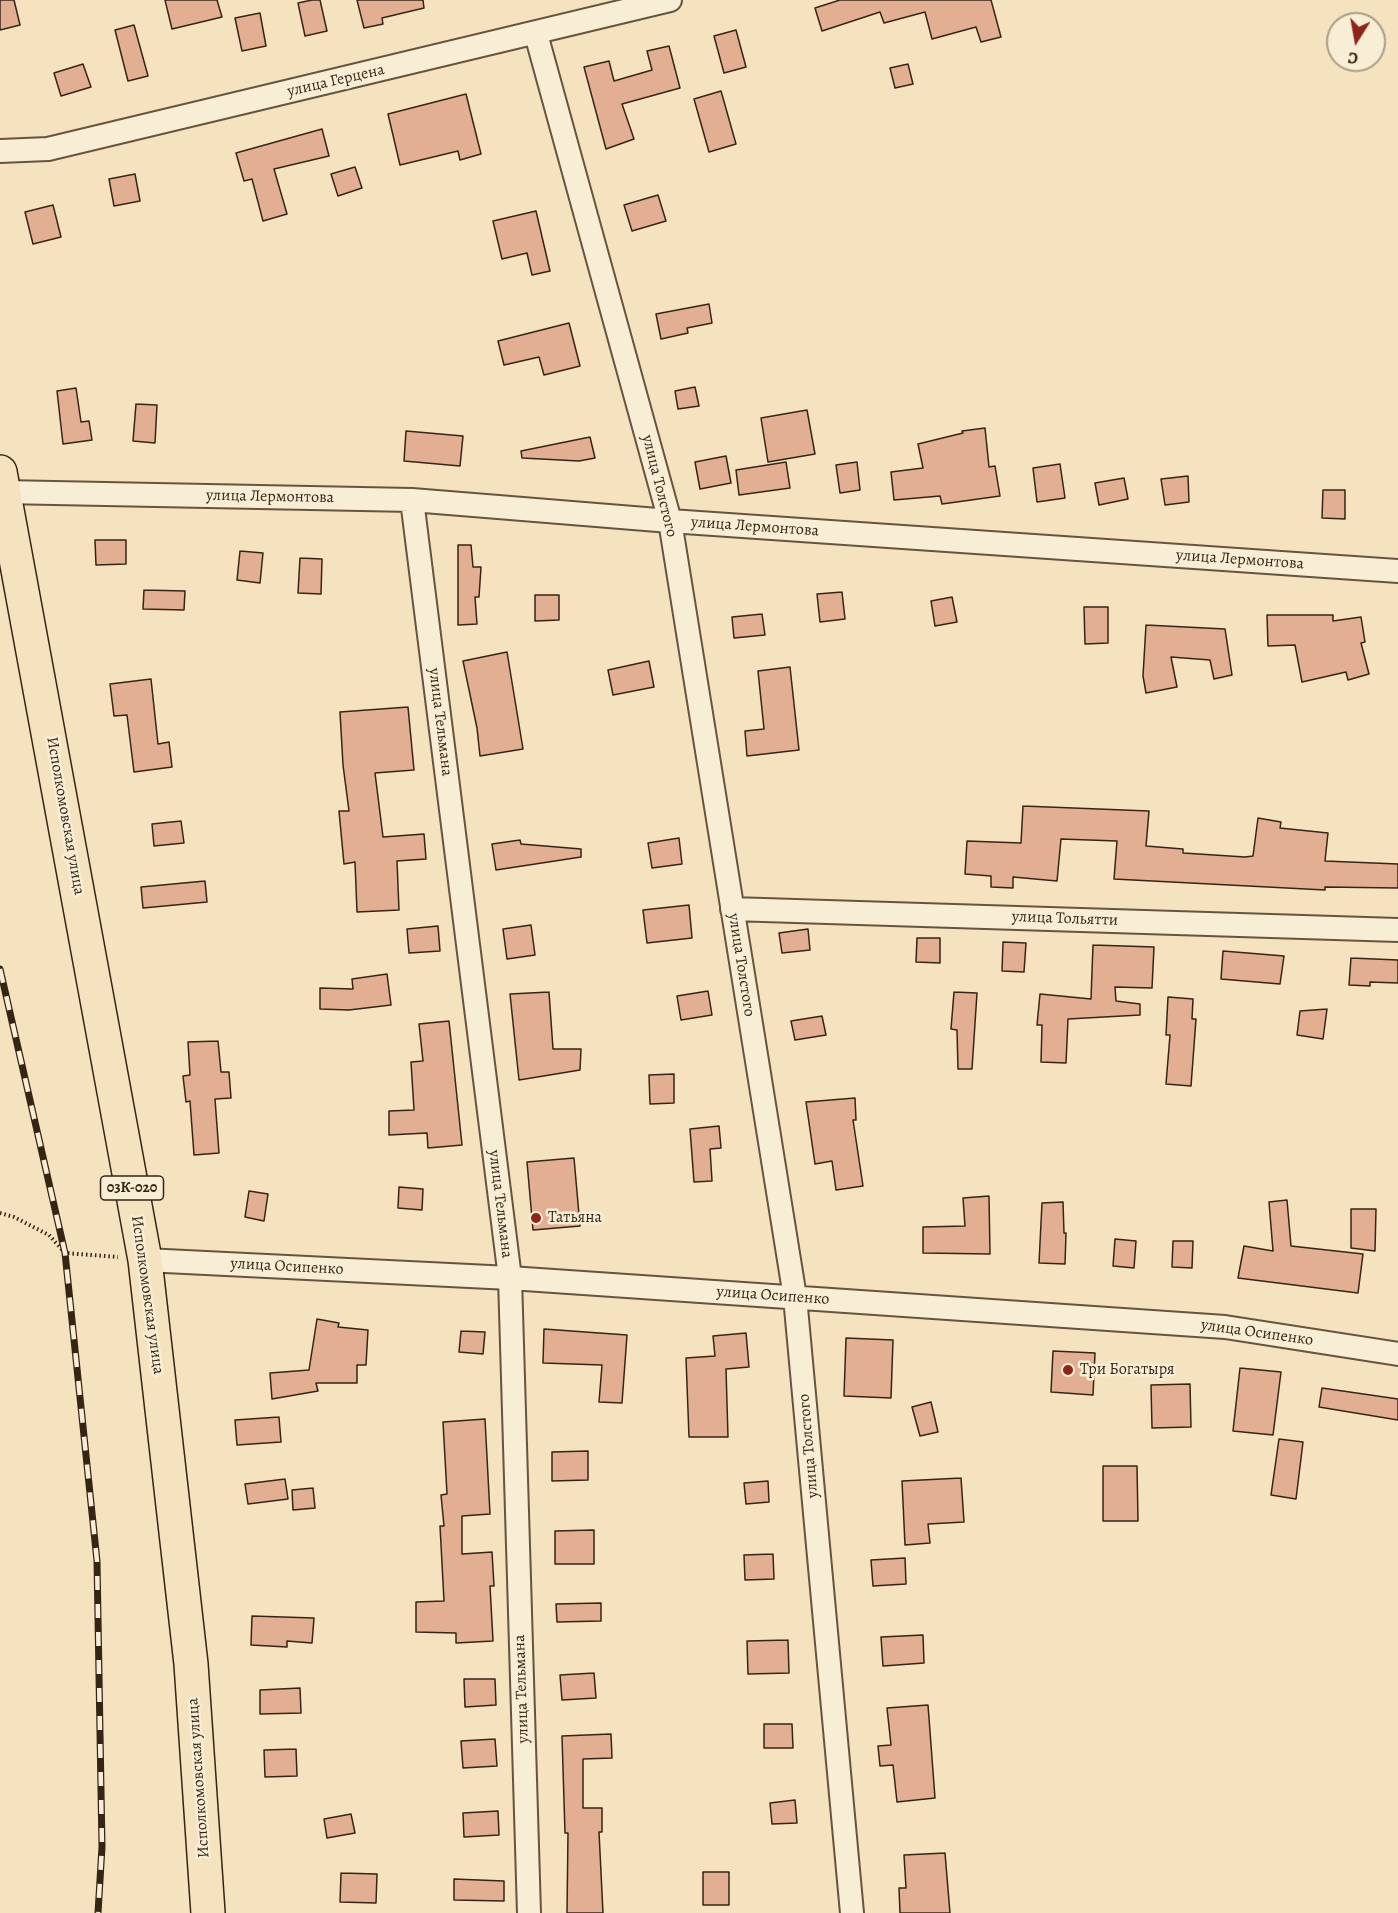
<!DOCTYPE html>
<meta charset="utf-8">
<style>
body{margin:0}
#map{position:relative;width:1398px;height:1913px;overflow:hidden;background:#f4e3be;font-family:Alegreya,serif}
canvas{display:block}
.north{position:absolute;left:1326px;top:12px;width:60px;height:60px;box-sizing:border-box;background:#f8edd5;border:2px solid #ab9d88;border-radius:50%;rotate:191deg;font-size:16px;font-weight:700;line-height:24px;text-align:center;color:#372415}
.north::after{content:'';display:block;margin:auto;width:21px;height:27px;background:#8f2418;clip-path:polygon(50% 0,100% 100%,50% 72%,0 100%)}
</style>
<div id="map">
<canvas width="1398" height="1913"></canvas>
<div class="north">С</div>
</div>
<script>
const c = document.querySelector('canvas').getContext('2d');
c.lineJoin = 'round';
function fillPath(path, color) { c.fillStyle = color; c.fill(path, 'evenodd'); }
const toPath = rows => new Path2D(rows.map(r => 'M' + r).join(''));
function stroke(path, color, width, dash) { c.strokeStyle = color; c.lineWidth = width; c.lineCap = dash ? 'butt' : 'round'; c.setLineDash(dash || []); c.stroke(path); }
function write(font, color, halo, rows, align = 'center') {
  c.font = font + ' Alegreya,serif'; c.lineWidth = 5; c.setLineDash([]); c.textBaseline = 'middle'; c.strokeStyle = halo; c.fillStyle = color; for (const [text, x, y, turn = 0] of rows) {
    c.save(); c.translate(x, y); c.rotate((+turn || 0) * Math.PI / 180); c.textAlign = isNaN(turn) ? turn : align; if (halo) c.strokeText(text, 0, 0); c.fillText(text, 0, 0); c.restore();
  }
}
const building = toPath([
 [0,0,14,0,20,25,0,30,0,0],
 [165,0,217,0,222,17,172,29,165,0],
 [312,0,320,0,327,31,305,36,298,3,312,0],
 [357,0,423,0,424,8,382,18,383,24,364,28,357,0],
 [840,0,991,0,1001,37,981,42,976,27,932,39,925,12,884,23,880,12,822,31,815,8,840,0],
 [260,13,266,46,242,51,235,18,260,13],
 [134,25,148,76,128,81,115,30,134,25],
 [736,30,746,67,724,73,714,36,736,30],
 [669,46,680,88,622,104,634,139,606,149,584,67,609,61,614,81,652,70,647,51,669,46],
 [83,64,91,87,61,96,54,73,83,64],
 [908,64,913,84,895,88,890,68,908,64],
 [721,91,736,144,709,152,694,99,721,91],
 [466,94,481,154,460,160,458,151,400,165,388,114,466,94],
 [322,129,329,156,274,169,287,214,263,221,252,179,244,181,236,153,322,129],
 [355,167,362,188,338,196,331,174,355,167],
 [135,174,140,201,114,206,109,179,135,174],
 [658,195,666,221,632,231,624,205,658,195],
 [53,205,61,237,33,244,25,212,53,205],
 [536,211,550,271,532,275,527,253,502,259,493,221,536,211],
 [709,304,712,323,687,328,688,333,661,339,656,314,709,304],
 [569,323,580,366,544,375,539,357,504,365,498,341,569,323],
 [695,387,699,406,678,409,675,391,695,387],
 [76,388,81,422,89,421,92,440,63,444,57,391,76,388],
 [136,404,157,405,155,443,133,441,136,404],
 [807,410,815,454,768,462,761,418,807,410],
 [985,428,989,467,995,466,1000,496,942,504,940,496,894,500,891,472,923,468,918,444,963,433,962,431,985,428],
 [406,431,463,436,460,466,404,461,406,431],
 [590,437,595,458,579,461,522,458,521,451,590,437],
 [726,456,731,483,700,489,695,462,726,456],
 [786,462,790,488,739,495,736,470,786,462],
 [857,462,860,490,840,493,836,465,857,462],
 [1060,464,1065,498,1037,502,1033,468,1060,464],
 [1188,476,1189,502,1165,505,1161,479,1188,476],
 [1124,478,1128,499,1099,505,1095,483,1124,478],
 [1323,490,1345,490,1345,519,1322,518,1323,490],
 [95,540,126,540,126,564,96,565,95,540],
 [458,545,471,545,473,567,481,567,479,597,475,597,477,624,458,625,458,545],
 [240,551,263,553,260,583,237,580,240,551],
 [300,558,322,559,321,594,298,593,300,558],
 [144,590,185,591,184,610,143,609,144,590],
 [842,592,845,619,820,622,817,594,842,592],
 [535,595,559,595,559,620,535,621,535,595],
 [952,597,957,622,935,626,931,601,952,597],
 [1084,607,1108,607,1108,643,1085,644,1084,607],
 [762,614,765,635,734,638,732,617,762,614],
 [1267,615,1333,615,1333,621,1361,617,1365,642,1361,643,1369,674,1348,680,1346,672,1302,682,1295,645,1268,646,1267,615],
 [1146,625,1225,629,1232,675,1214,679,1210,660,1171,657,1177,687,1146,693,1143,676,1146,625],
 [507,652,523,749,480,756,477,728,463,661,507,652],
 [649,661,654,687,613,695,608,670,649,661],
 [790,667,799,750,747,756,745,731,764,729,758,671,790,667],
 [151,679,158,744,169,742,172,767,134,772,127,715,114,716,110,684,151,679],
 [408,707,414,770,375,773,383,837,424,834,426,859,397,861,399,910,357,912,355,862,344,864,339,811,349,811,343,765,340,712,408,707],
 [1023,806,1149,811,1146,846,1183,849,1183,853,1245,857,1253,856,1258,818,1281,822,1280,828,1328,833,1325,861,1398,864,1398,888,1325,887,1325,890,1114,879,1117,841,1061,839,1057,881,1013,877,1013,888,991,887,991,876,965,874,967,841,1021,843,1023,806],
 [181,821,184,843,154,846,152,824,181,821],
 [679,838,682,864,652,868,648,843,679,838],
 [520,840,521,844,581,849,581,857,496,870,492,844,520,840],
 [205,881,207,902,143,908,141,887,205,881],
 [689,905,692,938,647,943,643,910,689,905],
 [531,925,535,955,507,959,503,929,531,925],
 [438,926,440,951,409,953,407,929,438,926],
 [808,929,810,950,782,953,779,933,808,929],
 [917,938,940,938,940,963,916,962,917,938],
 [1003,942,1026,943,1024,972,1002,971,1003,942],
 [1093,945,1154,947,1152,988,1115,987,1116,1001,1140,1004,1140,1015,1068,1019,1066,1063,1041,1062,1042,1025,1037,1025,1040,994,1091,999,1093,945],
 [1223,951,1284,956,1280,984,1221,979,1223,951],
 [1351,958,1398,960,1398,983,1370,982,1370,986,1349,985,1351,958],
 [387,974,391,1005,349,1010,320,1009,320,988,353,989,352,979,387,974],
 [708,991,712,1015,681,1020,677,996,708,991],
 [549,992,553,1049,581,1049,580,1070,519,1080,510,994,549,992],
 [954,992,977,993,972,1069,958,1069,957,1030,951,1029,954,992],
 [1168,997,1193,999,1192,1019,1196,1019,1191,1086,1166,1084,1170,1035,1166,1035,1168,997],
 [1327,1009,1323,1039,1297,1035,1300,1011,1327,1009],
 [822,1016,826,1035,795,1040,791,1021,822,1016],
 [449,1021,462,1145,428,1148,427,1133,389,1135,389,1111,414,1110,411,1062,423,1061,419,1024,449,1021],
 [218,1041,221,1072,229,1072,231,1098,215,1099,219,1153,194,1155,190,1101,186,1102,183,1076,190,1075,188,1042,218,1041],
 [674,1074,674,1103,650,1104,649,1075,674,1074],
 [855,1098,856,1120,853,1120,863,1186,836,1190,832,1161,815,1164,806,1102,855,1098],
 [719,1126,721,1148,710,1149,712,1181,694,1182,690,1129,719,1126],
 [574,1158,580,1226,533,1230,527,1162,574,1158],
 [399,1187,423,1189,422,1210,398,1208,399,1187],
 [249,1191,268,1194,264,1221,245,1217,249,1191],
 [989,1196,990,1254,923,1253,923,1227,965,1226,963,1198,989,1196],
 [1287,1200,1291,1246,1363,1254,1358,1293,1238,1278,1244,1246,1273,1251,1269,1202,1287,1200],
 [1063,1202,1064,1233,1066,1233,1065,1264,1039,1263,1042,1203,1063,1202],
 [1351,1209,1376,1209,1375,1251,1351,1248,1351,1209],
 [1115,1239,1136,1241,1134,1268,1113,1266,1115,1239],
 [1173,1241,1193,1241,1192,1268,1172,1267,1173,1241],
 [317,1319,339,1323,338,1327,368,1330,366,1365,357,1365,357,1383,316,1383,318,1391,272,1399,270,1373,309,1370,317,1319],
 [544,1329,627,1335,622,1403,599,1402,602,1365,543,1363,544,1329],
 [461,1331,485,1332,483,1354,459,1352,461,1331],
 [746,1333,749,1367,726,1369,728,1437,689,1437,686,1358,715,1356,713,1336,746,1333],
 [846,1338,893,1340,891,1398,844,1396,846,1338],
 [1053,1351,1095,1353,1093,1395,1051,1392,1053,1351],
 [1240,1368,1281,1372,1273,1435,1233,1431,1240,1368],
 [1190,1384,1191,1427,1152,1428,1151,1385,1190,1384],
 [1322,1388,1398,1399,1398,1420,1319,1407,1322,1388],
 [931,1402,938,1432,920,1436,912,1407,931,1402],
 [279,1417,281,1442,237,1445,235,1420,279,1417],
 [485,1419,490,1514,462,1516,462,1554,492,1552,494,1586,490,1586,493,1641,456,1643,456,1633,416,1632,416,1602,444,1601,440,1526,444,1526,441,1495,447,1494,443,1422,485,1419],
 [1279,1439,1303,1442,1296,1499,1271,1495,1279,1439],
 [588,1451,588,1480,552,1481,552,1452,588,1451],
 [1103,1466,1137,1466,1138,1521,1103,1521,1103,1466],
 [961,1478,964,1522,928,1524,930,1543,905,1545,902,1481,961,1478],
 [285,1479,288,1499,248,1504,245,1484,285,1479],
 [768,1481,769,1502,746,1504,744,1483,768,1481],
 [313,1488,315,1508,293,1510,292,1490,313,1488],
 [594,1530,594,1564,555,1564,555,1531,594,1530],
 [773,1554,774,1579,745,1580,744,1555,773,1554],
 [905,1558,906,1584,873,1586,871,1560,905,1558],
 [601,1603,601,1621,557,1622,556,1604,601,1603],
 [252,1616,314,1618,312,1643,287,1641,287,1647,251,1645,252,1616],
 [923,1635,924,1663,883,1666,881,1637,923,1635],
 [788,1640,789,1673,748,1674,747,1641,788,1640],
 [594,1673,596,1698,562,1700,560,1675,594,1673],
 [464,1679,495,1679,496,1705,465,1707,464,1679],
 [300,1688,301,1713,260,1714,260,1690,300,1688],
 [928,1705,935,1798,897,1802,893,1765,880,1766,878,1746,891,1745,887,1708,928,1705],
 [764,1724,792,1724,793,1748,764,1748,764,1724],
 [611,1734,612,1758,583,1759,583,1808,602,1808,602,1832,599,1832,603,1913,567,1913,568,1833,565,1833,562,1736,611,1734],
 [495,1739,497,1766,463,1768,461,1741,495,1739],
 [296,1749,297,1776,265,1777,264,1750,296,1749],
 [795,1800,797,1823,772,1824,770,1803,795,1800],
 [498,1811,499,1835,464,1837,463,1813,498,1811],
 [351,1814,355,1833,327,1838,324,1819,351,1814],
 [945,1853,950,1913,900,1913,899,1888,906,1888,904,1855,945,1853],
 [703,1872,729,1872,729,1905,703,1905,703,1872],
 [341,1873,377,1874,376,1903,340,1902,341,1873],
 [454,1879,504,1881,504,1901,454,1900,454,1879]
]);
const path = toPath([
 [0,1213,14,1217,49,1235,65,1253,118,1257]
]);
const street = toPath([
 [536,34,670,521,795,1297,852,1913],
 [0,151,48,149,670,0],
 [3,492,412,500,670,521,1398,571],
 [412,500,510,1278,529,1913],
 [732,909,1398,930],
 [145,1260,510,1278,1225,1327,1398,1354]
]);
const primary = toPath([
 [0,472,145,1260,191,1664,208,1913]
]);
const rail = toPath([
 [0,969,65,1253,97,1561,102,1847,98,1913]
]);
const markers = [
 [536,1218,6,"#8f2418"],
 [1068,1370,6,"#8f2418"]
];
const shields = [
 [132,1188,63]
];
const shieldNames = [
 ["03К-020",132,1188]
];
const streetNames = [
 ["улица Герцена",336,81,-13],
 ["улица Толстого",659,486,76],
 ["улица Лермонтова",270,497,1],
 ["улица Лермонтова",755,527,4],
 ["улица Лермонтова",1240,560,4],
 ["улица Тельмана",440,722,83],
 ["Исполкомовская улица",65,816,80],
 ["улица Тольятти",1065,919,2],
 ["улица Толстого",741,965,81],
 ["улица Тельмана",500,1204,83],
 ["улица Осипенко",287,1267,3],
 ["Исполкомовская улица",147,1295,82],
 ["улица Осипенко",773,1296,4],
 ["улица Осипенко",1257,1333,8],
 ["улица Толстого",809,1446,-95],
 ["улица Тельмана",522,1689,-92],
 ["Исполкомовская улица",199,1778,-94]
];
const poiNames = [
 ["Татьяна",548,1218],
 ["Три Богатыря",1080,1370]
];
fillPath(building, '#e3af92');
stroke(building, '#372415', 1.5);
stroke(street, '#66543f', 26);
stroke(primary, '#372415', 36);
stroke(path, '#372415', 4, [1.5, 3]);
stroke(street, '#f8edd5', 22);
stroke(primary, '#f4e3be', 33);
stroke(rail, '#372415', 7);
stroke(rail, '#f8edd5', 4.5, [14]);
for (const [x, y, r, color] of markers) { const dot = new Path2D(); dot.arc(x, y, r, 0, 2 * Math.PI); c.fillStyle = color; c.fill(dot); stroke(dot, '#f8edd5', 2); }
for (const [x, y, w] of shields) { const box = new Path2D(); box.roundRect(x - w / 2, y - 12, w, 24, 4.5); c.fillStyle = '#f8edd5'; c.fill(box); stroke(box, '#372415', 1.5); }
write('bold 15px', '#372415', null, shieldNames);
write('16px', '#372415', '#f8edd5', streetNames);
write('16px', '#372415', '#f8edd5', poiNames, 'left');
</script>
